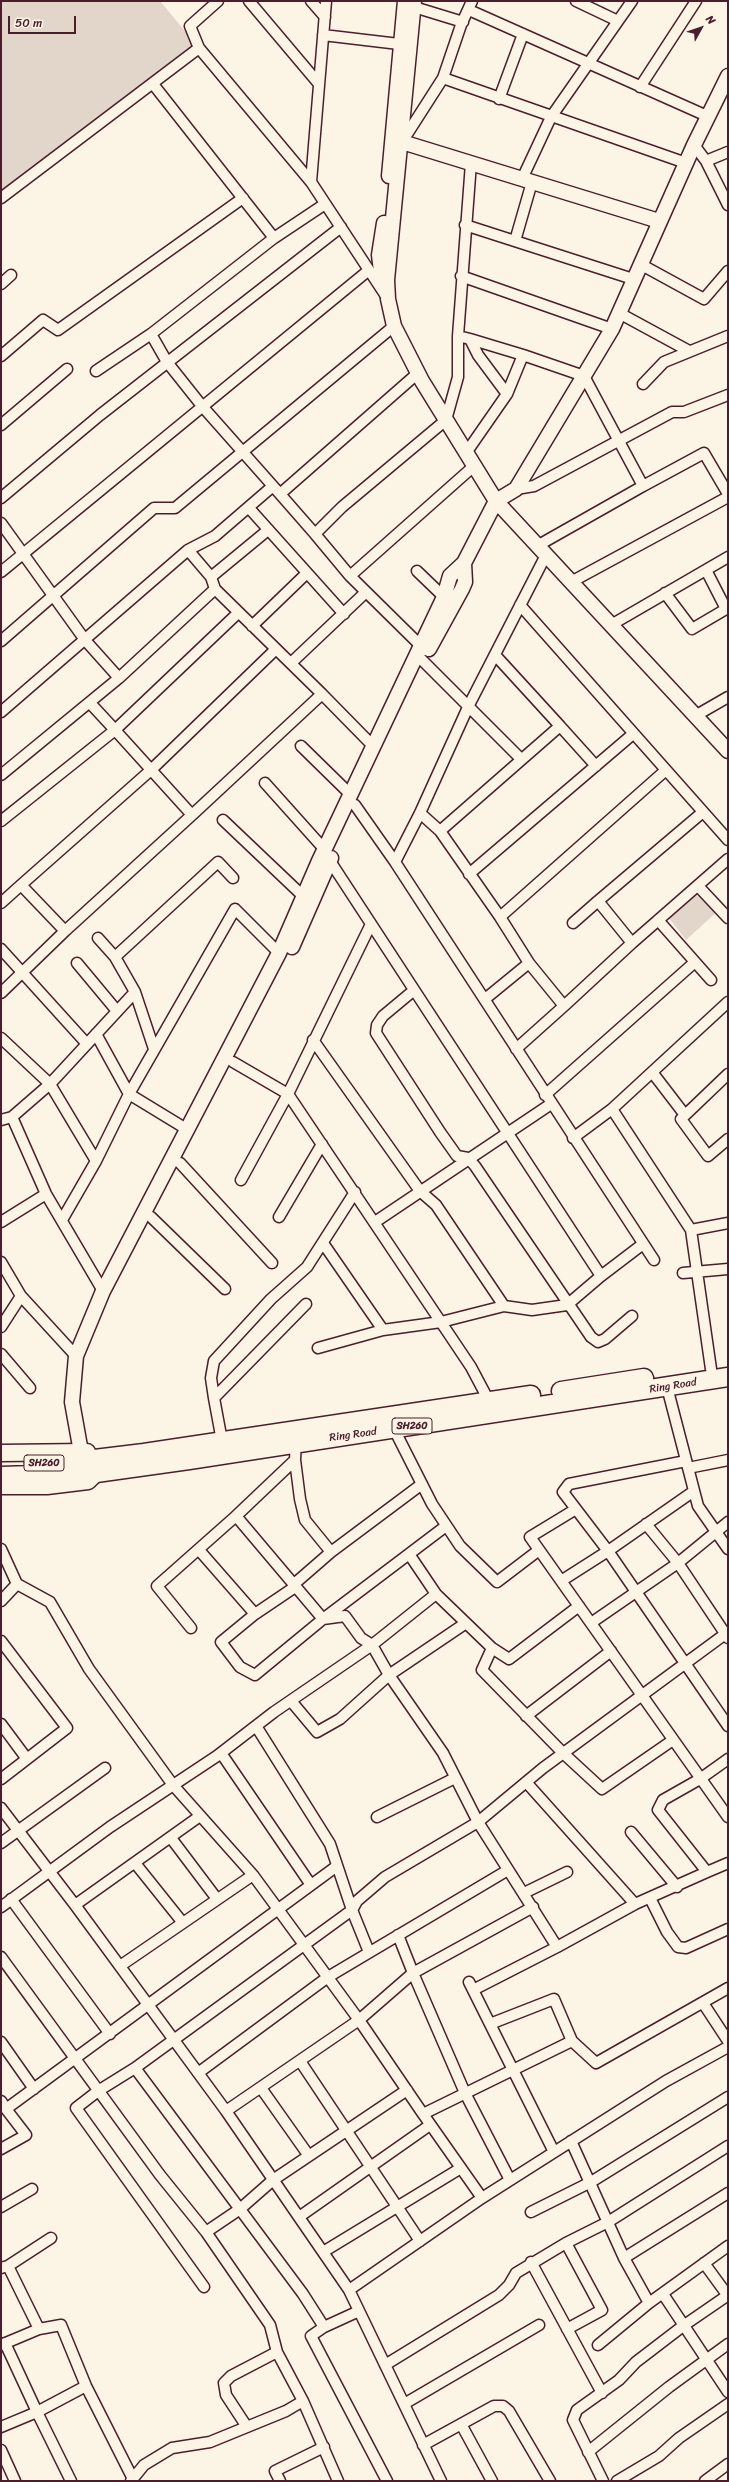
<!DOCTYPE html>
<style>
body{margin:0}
#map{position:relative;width:729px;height:2482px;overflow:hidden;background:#fcf5e5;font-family:Sriracha,sans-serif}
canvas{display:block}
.frame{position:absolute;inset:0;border:2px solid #4a1f2b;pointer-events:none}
.north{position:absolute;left:681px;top:8px;width:40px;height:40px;-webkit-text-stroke:3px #fcf5e5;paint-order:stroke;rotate:50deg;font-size:11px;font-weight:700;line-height:16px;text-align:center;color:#4a1f2b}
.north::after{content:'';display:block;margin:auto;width:14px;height:18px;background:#4a1f2b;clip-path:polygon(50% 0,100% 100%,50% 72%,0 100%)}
.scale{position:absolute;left:8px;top:16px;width:68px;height:18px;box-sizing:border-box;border:2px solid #4a1f2b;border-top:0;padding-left:5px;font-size:12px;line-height:14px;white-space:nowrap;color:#4a1f2b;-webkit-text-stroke:3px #fcf5e5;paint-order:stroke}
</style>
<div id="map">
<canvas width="729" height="2482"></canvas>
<div class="frame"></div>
<div class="north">N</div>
<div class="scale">50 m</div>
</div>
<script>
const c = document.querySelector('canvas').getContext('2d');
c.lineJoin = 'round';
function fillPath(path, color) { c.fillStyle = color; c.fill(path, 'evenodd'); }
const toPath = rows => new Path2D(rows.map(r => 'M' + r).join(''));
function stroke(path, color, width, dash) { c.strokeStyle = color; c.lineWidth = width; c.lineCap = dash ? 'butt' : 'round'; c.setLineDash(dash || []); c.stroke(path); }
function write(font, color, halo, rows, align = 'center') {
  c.font = font + ' Sriracha,sans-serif'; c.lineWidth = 3.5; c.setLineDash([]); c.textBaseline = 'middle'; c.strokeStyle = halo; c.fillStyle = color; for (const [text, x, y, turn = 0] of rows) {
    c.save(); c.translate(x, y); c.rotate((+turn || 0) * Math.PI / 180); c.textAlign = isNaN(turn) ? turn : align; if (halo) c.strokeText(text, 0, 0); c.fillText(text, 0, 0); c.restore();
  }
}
const green = toPath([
 [1,1,160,1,199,48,1,205],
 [696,895,720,909,686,940,669,918]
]);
const street = toPath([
 [249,1,319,84],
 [311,1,325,17],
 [326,1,311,182,388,299],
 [576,1,618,21],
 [414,7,463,22],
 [469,10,707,116],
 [323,35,399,44],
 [199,48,190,26,218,1],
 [443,78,686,163],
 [640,87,696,1],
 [499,99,523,34],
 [402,142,443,78,461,25,472,1],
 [694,145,706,161,728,205],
 [706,161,728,152],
 [522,179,551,117,632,1],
 [1,198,199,48,311,182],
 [465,225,633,279],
 [274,238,325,204],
 [515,241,532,182],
 [640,264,704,299,728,271],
 [461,276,612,329],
 [1,284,11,275],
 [619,313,689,351],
 [151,334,167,362,202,406,280,494,418,373],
 [458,336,470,339,478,355,507,394,523,355,584,376,643,486,704,453,728,494],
 [470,339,523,355],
 [1,356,43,320,58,330,243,198],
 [96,371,151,334,274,238,153,84],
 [643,384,664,362,728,336],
 [1,425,67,369],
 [466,453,507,394],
 [516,489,534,486,672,412,684,412,728,395],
 [280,494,315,534,342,507,446,420,458,377,458,336,471,163],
 [1,498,100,415,341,227],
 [249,508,344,614],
 [1,523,85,640,119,678,1,775],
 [315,534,350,576],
 [537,546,643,486],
 [188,550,211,577,215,589,322,694],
 [417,571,444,597],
 [1,572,369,270],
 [211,577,268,530],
 [571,582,728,497],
 [665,593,692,629,726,609,706,570],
 [520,605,728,840],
 [611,625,728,557],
 [252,626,307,573],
 [1,641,154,508,175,508,394,326],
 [425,650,350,576,474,466],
 [417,655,521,759],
 [291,663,366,592],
 [119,678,215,589],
 [90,703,115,730,238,613],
 [1,712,188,550,215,536,273,486],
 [695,716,728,697],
 [560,726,596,766],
 [301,746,351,795],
 [265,783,325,850],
 [355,805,395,862,654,1260],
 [703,812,598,901,632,943,728,859],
 [420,813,440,831,500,917,666,770],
 [192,815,322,694,374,747],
 [223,820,304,897],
 [1,821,115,730,192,815,65,931,1,993],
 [440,831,560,726,496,656],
 [330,861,601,1276,643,1244],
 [395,862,420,813,469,705,546,555],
 [469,874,633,734],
 [698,886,728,918],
 [1,903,21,885],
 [500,917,529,963],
 [658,920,711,980],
 [573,923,598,901],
 [65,931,21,885,151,770,276,649],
 [98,938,115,957,218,862,233,878],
 [1,949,87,1044],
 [115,957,135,992,154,1049],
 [77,963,117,1011],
 [413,991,383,1016,377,1025,376,1033,440,1132,457,1156,468,1158,475,1166,591,1337,598,1342,605,1339,632,1316],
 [485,999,529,963,564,1006,516,1049],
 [564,1006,632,943],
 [96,1034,129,1094,188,1130],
 [1,1038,50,1084,96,1161],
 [313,1040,420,1191,436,1205,504,1306,441,1322,383,1330,318,1348],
 [233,1062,288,1094,471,1367,489,1401],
 [652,1072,685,1115],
 [728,1074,681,1119,708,1156,728,1139],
 [545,1095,695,962],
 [12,1117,50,1084,135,992],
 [1,1120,12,1117,46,1194,103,1291],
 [573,1138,612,1109],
 [180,1163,272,1263],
 [241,1180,288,1094,371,924],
 [151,1217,225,1289],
 [279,1217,322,1144],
 [62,1220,96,1161,129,1094,235,909,279,953],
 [1,1222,46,1194],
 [375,1222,551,1104],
 [691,1230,728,1223],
 [323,1243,383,1330],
 [1,1262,21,1296,76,1356],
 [683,1273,728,1269],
 [504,1306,532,1310,567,1305,601,1276],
 [1,1327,21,1296],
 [1,1354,30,1388],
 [711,1369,691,1230,612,1109,728,1002],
 [667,1387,698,1506,728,1549],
 [214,1398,211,1378,214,1361,271,1299,307,1267,355,1192],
 [394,1429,432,1504,460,1546,497,1582,539,1550],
 [296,1440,295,1460,236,1516,323,1619,446,1526],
 [222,1441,214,1398,306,1304],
 [295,1460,300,1499,305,1520,331,1552],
 [686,1461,569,1484,563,1492,608,1551,694,1491],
 [688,1468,728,1460],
 [576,1509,530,1537,728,1817],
 [728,1522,678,1563,728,1638],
 [1,1549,17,1584],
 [199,1550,255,1614,295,1587],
 [409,1554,436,1594],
 [561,1581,608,1551,728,1726],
 [293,1585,331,1552,422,1484],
 [1,1601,17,1584,50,1602,89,1669,173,1785,253,1875,359,2020,423,2114],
 [255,1614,221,1642,240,1667,255,1675,323,1619,345,1616,361,1638,372,1645,436,1594,492,1648,482,1670,563,1753,602,1789,673,1740],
 [591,1623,678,1563,646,1524],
 [191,1628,157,1586,236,1516],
 [1,1641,67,1728,1,1779],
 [492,1648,509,1659,579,1606],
 [291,1701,317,1732,340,1719,389,1675,466,1623],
 [526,1716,611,1651],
 [1,1724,27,1759],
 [256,1726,330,1844,352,1910,369,1952],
 [221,1753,311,1885],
 [728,1759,700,1779,663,1800,658,1810,707,1872,728,1863],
 [526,1782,635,1904],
 [1,1808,75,1905,226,2111,349,2290,482,2198],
 [377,1817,455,1778],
 [631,1832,677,1887],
 [171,1838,217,1899],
 [1,1843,105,1768],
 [135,1863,183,1923],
 [707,1872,635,1904,557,1947,478,1822,543,1768,728,1632],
 [524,1893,567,1872],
 [650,1898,667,1932,678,1947,686,1948,728,1929],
 [11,1899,110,2034],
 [75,1905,200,1816],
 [1,1907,110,1827,217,1756,274,1712,372,1645,389,1675,443,1753,478,1822,385,1877,357,1901,352,1910,135,2068,303,2294,324,2327,359,2311],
 [398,1935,413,1973,533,1907],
 [1,1957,160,2175,206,2232,240,2209,273,2180,407,2090],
 [120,1966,253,1875],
 [469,1982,473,1990,557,1947],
 [728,1988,596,2063,572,2041,423,2114,482,2198,666,2081,728,2047],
 [473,1990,554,2152],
 [703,2003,728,2041],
 [490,2024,554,1999,572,2041],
 [1,2042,34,2089],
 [300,2061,420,2241],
 [135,2068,98,2091,76,2108,204,2287],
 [198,2073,328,1977,508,1870],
 [261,2088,309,2156],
 [1,2101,6,2109,337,1866],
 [226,2111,359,2020,413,1973,465,2093,510,2180],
 [571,2141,624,2258,649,2303,728,2246],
 [1,2149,26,2135,6,2109],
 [1,2207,32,2189],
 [531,2212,591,2182,728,2097],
 [299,2217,430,2125],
 [323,2252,461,2168],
 [624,2258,728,2193],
 [531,2262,602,2393],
 [704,2263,728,2296],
 [8,2266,51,2238],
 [1,2268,8,2266,39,2329,61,2325,86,2386,133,2479],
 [349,2290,441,2481],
 [663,2294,728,2392],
 [324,2327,311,2336,387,2481],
 [567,2329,602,2310,566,2243,608,2222,728,2146],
 [1,2345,39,2329],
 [598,2345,649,2303],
 [385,2365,499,2295,509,2285,516,2273,566,2243],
 [303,2401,338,2481],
 [404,2404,539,2325],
 [461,2424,492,2481],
 [1,2427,37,2412,5,2343],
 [247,2427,226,2395,224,2383,231,2376,277,2352],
 [423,2445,494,2406,503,2406,509,2411,550,2481],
 [1,2450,15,2481],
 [588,2452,669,2387,728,2344],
 [71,2481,37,2412,86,2386],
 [131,2481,144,2465,172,2448,210,2442,286,2411,303,2401,277,2352,270,2325,206,2232],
 [280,2481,275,2471,324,2447],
 [603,2481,573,2420,577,2410,619,2380,636,2362,683,2326,728,2295],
 [617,2481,659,2456,679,2438,728,2404],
 [705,2481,728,2464]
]);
const secondary = toPath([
 [414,1,387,280,388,299,394,326,422,381,496,501,728,751],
 [402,142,659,221],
 [389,176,405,1],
 [384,275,381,271,379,255,384,223],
 [429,649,462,589,465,582,464,563],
 [292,947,331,858],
 [81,1452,72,1402,76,1356,103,1291,279,953,319,861,444,597,450,576,464,563,496,501,516,489,612,329,694,145,728,76]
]);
const primary = toPath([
 [1,1453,87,1452],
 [1,1486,47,1486,88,1481,95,1474]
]);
const highway = toPath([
 [561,1391,644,1378],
 [34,1463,78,1461,144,1453,531,1395],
 [1,1476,96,1473,189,1460,728,1377]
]);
const shields = [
 [412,1426,40],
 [44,1463,40]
];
const shieldNames = [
 ["SH260",412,1426],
 ["SH260",44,1463]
];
const streetNames = [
 ["Ring Road",673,1386,-9],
 ["Ring Road",353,1435,-8]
];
fillPath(green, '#e2d5ca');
stroke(street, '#4a1f2b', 13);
stroke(secondary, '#4a1f2b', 17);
stroke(primary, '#4a1f2b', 19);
stroke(highway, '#4a1f2b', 21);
stroke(street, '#fcf5e5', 10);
stroke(secondary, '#fcf5e5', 14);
stroke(primary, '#fcf5e5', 16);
stroke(highway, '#fcf5e5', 18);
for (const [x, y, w] of shields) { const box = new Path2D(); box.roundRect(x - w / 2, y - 8, w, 16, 3); c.fillStyle = '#fcf5e5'; c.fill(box); stroke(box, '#4a1f2b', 1); }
write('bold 10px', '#4a1f2b', null, shieldNames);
write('11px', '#4a1f2b', '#fcf5e5', streetNames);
</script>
